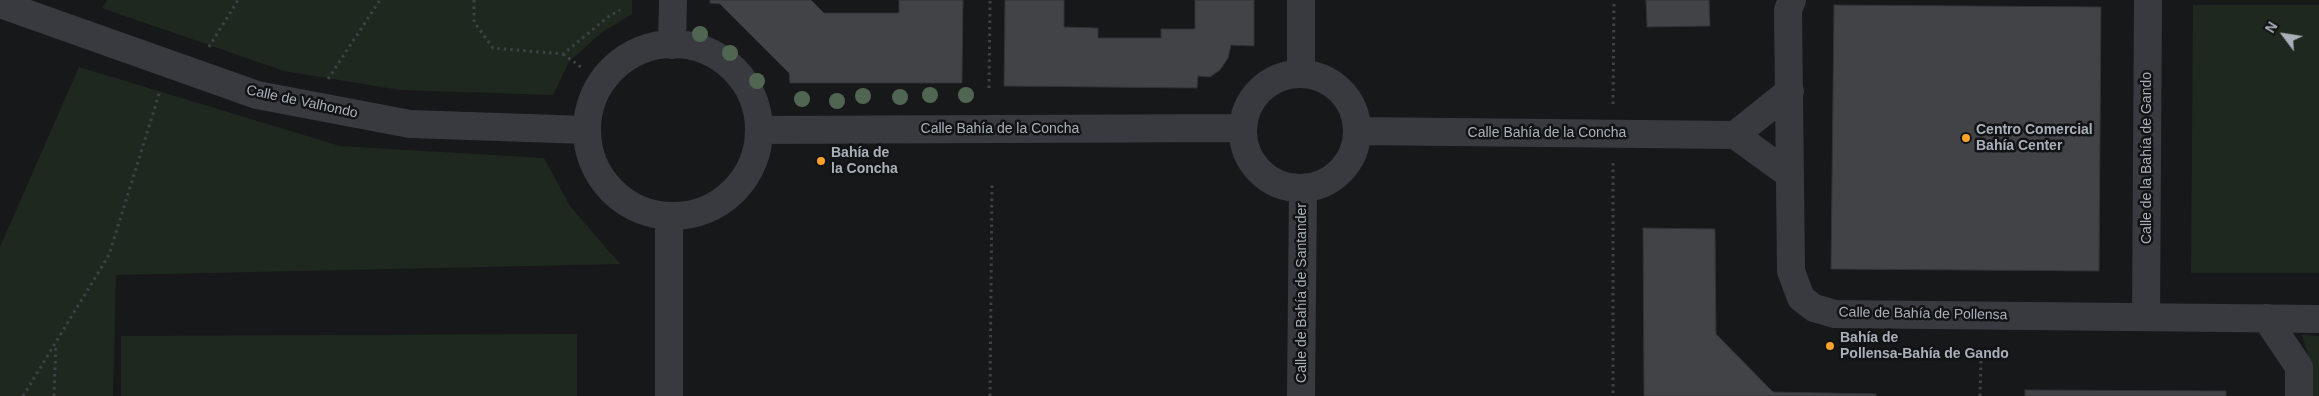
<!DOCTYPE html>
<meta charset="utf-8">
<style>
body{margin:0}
#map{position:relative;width:2319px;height:396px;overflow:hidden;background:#17181a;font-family:Arial,sans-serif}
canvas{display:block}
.north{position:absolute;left:2259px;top:10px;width:50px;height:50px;-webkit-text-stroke:4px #121315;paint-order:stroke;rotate:301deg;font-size:14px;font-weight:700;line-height:20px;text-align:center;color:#a9b0ba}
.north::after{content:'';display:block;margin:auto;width:18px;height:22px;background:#a9b0ba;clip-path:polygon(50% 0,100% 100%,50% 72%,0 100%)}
</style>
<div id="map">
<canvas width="2319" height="396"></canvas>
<div class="north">N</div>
</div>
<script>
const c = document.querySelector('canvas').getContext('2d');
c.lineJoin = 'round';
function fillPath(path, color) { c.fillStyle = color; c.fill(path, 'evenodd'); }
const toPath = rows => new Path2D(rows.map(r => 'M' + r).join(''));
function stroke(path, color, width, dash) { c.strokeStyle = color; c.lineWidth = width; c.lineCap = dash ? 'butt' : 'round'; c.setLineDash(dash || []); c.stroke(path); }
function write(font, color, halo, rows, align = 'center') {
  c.font = font + ' Arial,sans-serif'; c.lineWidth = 5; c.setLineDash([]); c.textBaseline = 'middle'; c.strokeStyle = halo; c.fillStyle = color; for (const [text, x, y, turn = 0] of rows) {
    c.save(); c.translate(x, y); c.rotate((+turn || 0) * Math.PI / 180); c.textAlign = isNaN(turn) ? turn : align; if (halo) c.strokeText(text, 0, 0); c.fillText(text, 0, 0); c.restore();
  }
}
const green = toPath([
 [107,0,632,0,632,14,601,33,569,62,553,95,400,90,284,71,102,8],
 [2193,5,2319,5,2319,273,2191,273],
 [79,67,340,146,544,158,570,206,620,264,116,275,113,396,0,396,0,247],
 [577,334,577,396,121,396,121,336],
 [2302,335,2319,336,2319,396,2312,396,2312,368]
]);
const building = toPath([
 [710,0,811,0,824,13,899,13,899,0,963,0,962,83,790,83,789,73,720,4,710,3,710,0],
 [1005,0,1064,0,1064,27,1098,28,1098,38,1161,38,1161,29,1195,29,1195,0,1254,0,1254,46,1231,45,1228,58,1220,70,1210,77,1198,76,1197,88,1004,86,1005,0],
 [1646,0,1709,0,1710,26,1647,27,1646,0],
 [1834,5,2101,7,2099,271,1831,269,1834,5],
 [1643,228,1715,229,1716,334,1773,392,1876,394,1876,396,1644,396,1643,228],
 [2025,390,2226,391,2226,396,2025,396,2025,390]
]);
const path = toPath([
 [474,0,474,22,493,48,563,54,608,17,620,10],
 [209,47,238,0],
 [563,54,581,67],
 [328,79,380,0],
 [989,88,990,0],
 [1613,104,1614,0],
 [1613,163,1613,396],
 [23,396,109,255,160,91],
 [54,396,56,344],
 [990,396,992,185],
 [1980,396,1981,360]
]);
const street = toPath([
 [1301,0,1301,72],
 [1792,0,1788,10,1791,271,1801,298,1814,308,1835,314,2319,319],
 [0,4,257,95,410,124,587,130],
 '587 130a86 86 0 1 1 172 0a86 86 0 1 1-172 0Z',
 [672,45,673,0],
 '1243 131a57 57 0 1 1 114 0a57 57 0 1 1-114 0Z',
 [759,130,1242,128],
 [1358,131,1735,135,1790,175],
 [1735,135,1790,91],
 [669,216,669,396],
 [2146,316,2148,0],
 [2266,318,2299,367,2299,396],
 [1301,396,1303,190]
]);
const trees = [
 [700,34],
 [730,53],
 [757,81],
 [930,95],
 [966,95],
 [863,96],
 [900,97],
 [802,99],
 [837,101]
];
const markers = [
 [1966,138,5,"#fea22b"],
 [821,161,5,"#fea22b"],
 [1830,346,5,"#fea22b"]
];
const streetNames = [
 ["Calle de Valhondo",302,102,12],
 ["Calle Bahía de la Concha",1000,129],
 ["Calle Bahía de la Concha",1547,133],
 ["Calle de la Bahía de Gando",2147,158,-90],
 ["Calle de Bahía de Santander",1302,293,-90],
 ["Calle de Bahía de Pollensa",1923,314,1]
];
const poiNames = [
 ["Centro Comercial",1976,130],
 ["Bahía Center",1976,146],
 ["Bahía de",831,153],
 ["la Concha",831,169],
 ["Bahía de",1840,338],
 ["Pollensa-Bahía de Gando",1840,354]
];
fillPath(green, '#1f281f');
fillPath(building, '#414347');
stroke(building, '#313236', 1);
stroke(path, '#3e4146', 3, [2.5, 4]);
stroke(street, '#383a3f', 28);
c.fillStyle = '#516652';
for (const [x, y] of trees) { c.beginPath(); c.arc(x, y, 8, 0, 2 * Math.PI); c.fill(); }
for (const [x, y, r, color] of markers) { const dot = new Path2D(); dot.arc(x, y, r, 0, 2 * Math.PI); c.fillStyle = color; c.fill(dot); stroke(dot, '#121315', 2); }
write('14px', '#a9b0ba', '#121315', streetNames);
write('bold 14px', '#a9b0ba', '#121315', poiNames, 'left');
</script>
